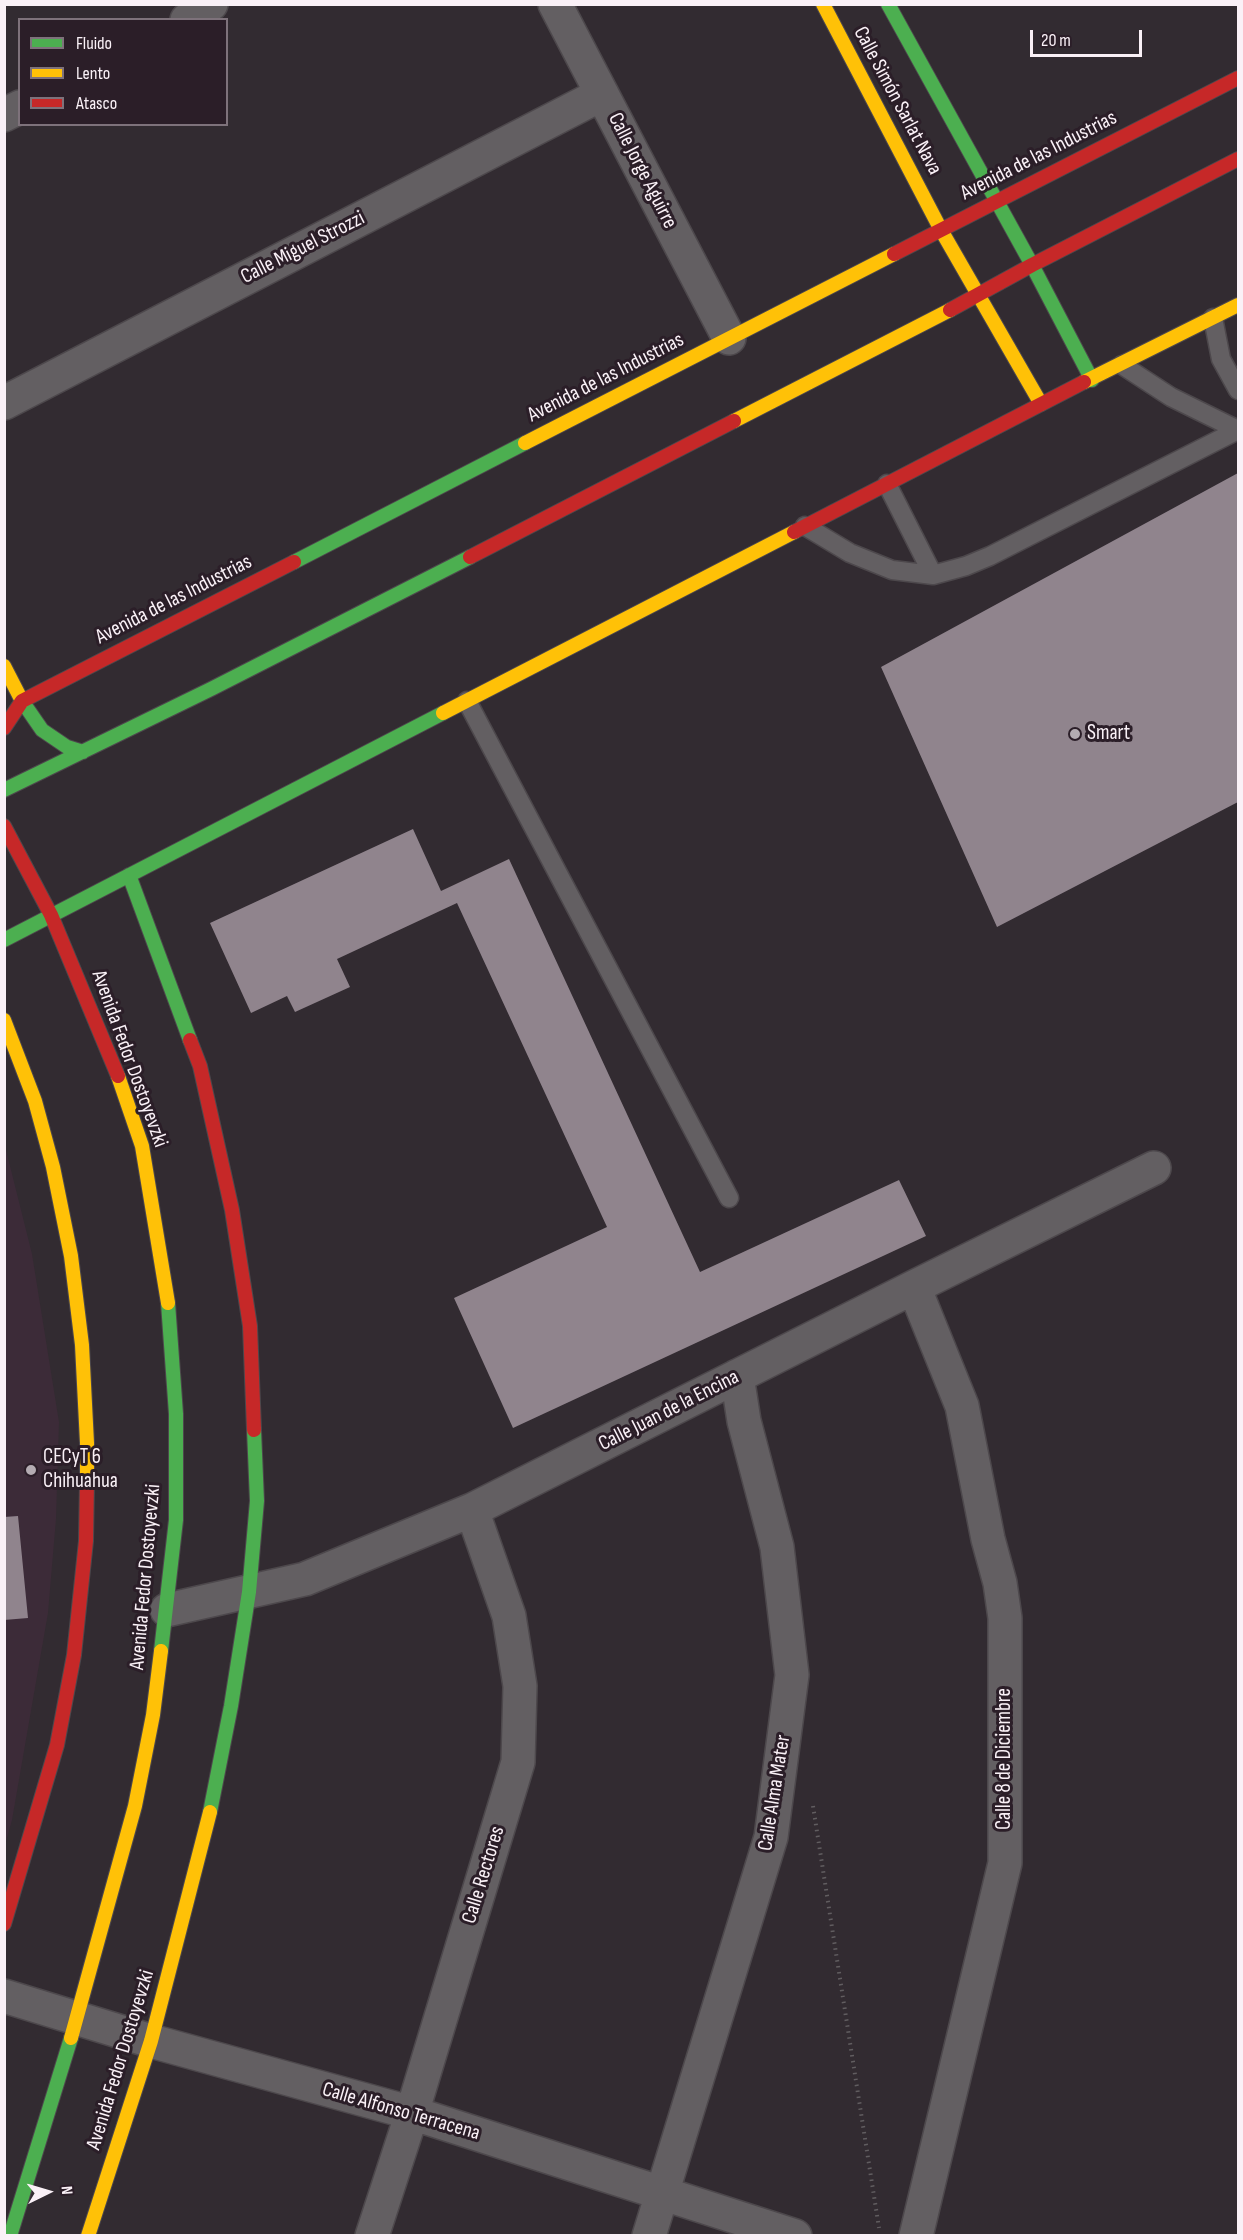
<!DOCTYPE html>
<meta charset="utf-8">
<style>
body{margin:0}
#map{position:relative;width:1243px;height:2240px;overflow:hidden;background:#322b31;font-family:"Sofia Sans Condensed",sans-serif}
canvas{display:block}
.frame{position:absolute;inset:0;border:6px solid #faf1f7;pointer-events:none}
.legend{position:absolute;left:18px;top:18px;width:210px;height:108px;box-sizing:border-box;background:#2b1e28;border:2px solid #7e727b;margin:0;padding:8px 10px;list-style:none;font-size:18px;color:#faf1f7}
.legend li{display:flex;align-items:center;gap:12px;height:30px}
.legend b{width:30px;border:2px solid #7e727b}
.north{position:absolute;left:18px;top:2162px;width:60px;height:60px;-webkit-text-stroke:4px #2b1e28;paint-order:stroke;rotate:85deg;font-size:16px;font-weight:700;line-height:24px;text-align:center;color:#faf1f7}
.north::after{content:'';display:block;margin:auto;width:21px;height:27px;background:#faf1f7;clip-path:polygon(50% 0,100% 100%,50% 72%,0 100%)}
.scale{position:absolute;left:1030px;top:30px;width:112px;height:27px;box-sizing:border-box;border:3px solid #faf1f7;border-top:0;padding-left:8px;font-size:18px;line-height:21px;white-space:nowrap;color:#faf1f7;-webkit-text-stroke:4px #2b1e28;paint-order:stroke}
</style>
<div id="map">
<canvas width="1243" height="2240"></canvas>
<div class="frame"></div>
<ul class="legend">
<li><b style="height:8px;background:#4caf50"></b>Fluido</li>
<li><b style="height:8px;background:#ffc107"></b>Lento</li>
<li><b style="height:8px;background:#c62828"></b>Atasco</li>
</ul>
<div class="north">N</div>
<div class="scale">20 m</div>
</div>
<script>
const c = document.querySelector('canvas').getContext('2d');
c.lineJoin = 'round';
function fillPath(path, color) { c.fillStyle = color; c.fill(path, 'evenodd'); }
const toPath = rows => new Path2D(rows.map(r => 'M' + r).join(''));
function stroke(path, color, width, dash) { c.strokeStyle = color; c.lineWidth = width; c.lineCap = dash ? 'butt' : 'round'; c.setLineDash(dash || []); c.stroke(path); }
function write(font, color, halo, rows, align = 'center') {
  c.font = font + ' "Sofia Sans Condensed",sans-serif'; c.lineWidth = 6; c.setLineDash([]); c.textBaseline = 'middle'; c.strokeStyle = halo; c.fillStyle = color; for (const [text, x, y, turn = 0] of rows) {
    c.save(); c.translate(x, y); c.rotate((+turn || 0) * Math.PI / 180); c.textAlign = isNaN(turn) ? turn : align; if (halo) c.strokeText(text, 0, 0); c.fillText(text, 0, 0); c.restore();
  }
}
const built = toPath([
 [4,1142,32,1254,59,1422,56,1519,48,1613,12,1820,5,1845]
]);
const building = toPath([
 [1238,473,1238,802,997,927,881,667],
 [413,829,441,891,509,859,700,1272,899,1180,926,1236,513,1428,454,1298,607,1227,457,903,337,959,350,987,295,1012,287,996,251,1013,210,923],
 [18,1516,28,1618,4,1620,4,1517]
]);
const path = toPath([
 [813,1806,879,2228]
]);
const lane = toPath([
 [1213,318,1221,359,1238,390],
 [1122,365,1171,397,1238,430],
 [887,484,933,575],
 [805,526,850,553,892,570,933,575,966,566,990,556,1238,430],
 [467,701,729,1198]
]);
const street = toPath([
 [555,4,729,338],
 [187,20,211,4],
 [4,115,20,107],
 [4,403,602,94],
 [914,1287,962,1406,988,1539,1000,1583,1005,1618,1005,1863,916,2236],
 [167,1610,305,1579,472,1510,914,1287,1154,1168],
 [4,1996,151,2041,412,2113,795,2236],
 [372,2236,412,2113,518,1762,520,1686,509,1616,472,1510],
 [649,2236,771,1837,792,1675,777,1547,744,1421,737,1376]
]);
const fast = toPath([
 [888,4,1032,265,1092,380],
 [294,562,525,443],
 [22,701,42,730,67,747,83,752],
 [4,790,211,689,470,557],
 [129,875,190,1040],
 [4,940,443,713],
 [161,1651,176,1520,176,1414,168,1303],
 [210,1812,231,1706,249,1592,257,1501,254,1430],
 [10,2236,71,2038]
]);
const slow = toPath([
 [823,4,941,230,1041,404],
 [1084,382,1238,305],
 [734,421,950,310],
 [525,443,894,254],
 [4,666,22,701],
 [443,713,794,532],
 [4,1020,35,1101,53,1167,71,1256,82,1345,87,1443,87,1481],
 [118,1076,142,1146,168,1303],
 [71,2038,135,1806,153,1715,161,1651],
 [88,2236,151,2041,210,1812]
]);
const jam = toPath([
 [894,254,1238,78],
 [950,310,1032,265,1238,159],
 [794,532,1084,382],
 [470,557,734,421],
 [4,728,22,701,294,562],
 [4,826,51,915,118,1076],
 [190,1040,200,1066,232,1210,250,1326,254,1430],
 [4,1924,57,1745,74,1655,86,1541,87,1481]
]);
const markers = [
 [1075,734,6,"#b4acb2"],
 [31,1470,6,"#b4acb2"]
];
const streetNames = [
 ["Calle Simón Sarlat Nava",897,101,62],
 ["Avenida de las Industrias",1039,156,-27],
 ["Calle Jorge Aguirre",642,171,63],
 ["Calle Miguel Strozzi",303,248,-27],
 ["Avenida de las Industrias",606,378,-27],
 ["Avenida de las Industrias",174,600,-27],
 ["Avenida Fedor Dostoyevzki",129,1059,70],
 ["Calle Juan de la Encina",669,1411,-27],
 ["Avenida Fedor Dostoyevzki",146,1577,-85],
 ["Calle 8 de Diciembre",1005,1759,-90],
 ["Calle Alma Mater",775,1793,-81],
 ["Calle Rectores",484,1875,-73],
 ["Avenida Fedor Dostoyevzki",121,2060,-73],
 ["Calle Alfonso Terracena",401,2112,16]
];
const poiNames = [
 ["Smart",1087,734],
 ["CECyT 6",43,1458],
 ["Chihuahua",43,1482]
];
fillPath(built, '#3c2b38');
fillPath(building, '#90848d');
stroke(lane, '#4d484c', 21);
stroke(street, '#4d484c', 36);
stroke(fast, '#4d484c', 16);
stroke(slow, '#4d484c', 16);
stroke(jam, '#4d484c', 16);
stroke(path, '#615d60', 4, [1.5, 4.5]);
stroke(lane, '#635f62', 18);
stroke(street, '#635f62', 33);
stroke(fast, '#4caf50', 14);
stroke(slow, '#ffc107', 14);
stroke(jam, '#c62828', 14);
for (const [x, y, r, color] of markers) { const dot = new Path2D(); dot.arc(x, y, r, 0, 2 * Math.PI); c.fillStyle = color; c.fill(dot); stroke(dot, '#2b1e28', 2); }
write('21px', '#faf1f7', '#2b1e28', streetNames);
write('21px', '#faf1f7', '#2b1e28', poiNames, 'left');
</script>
